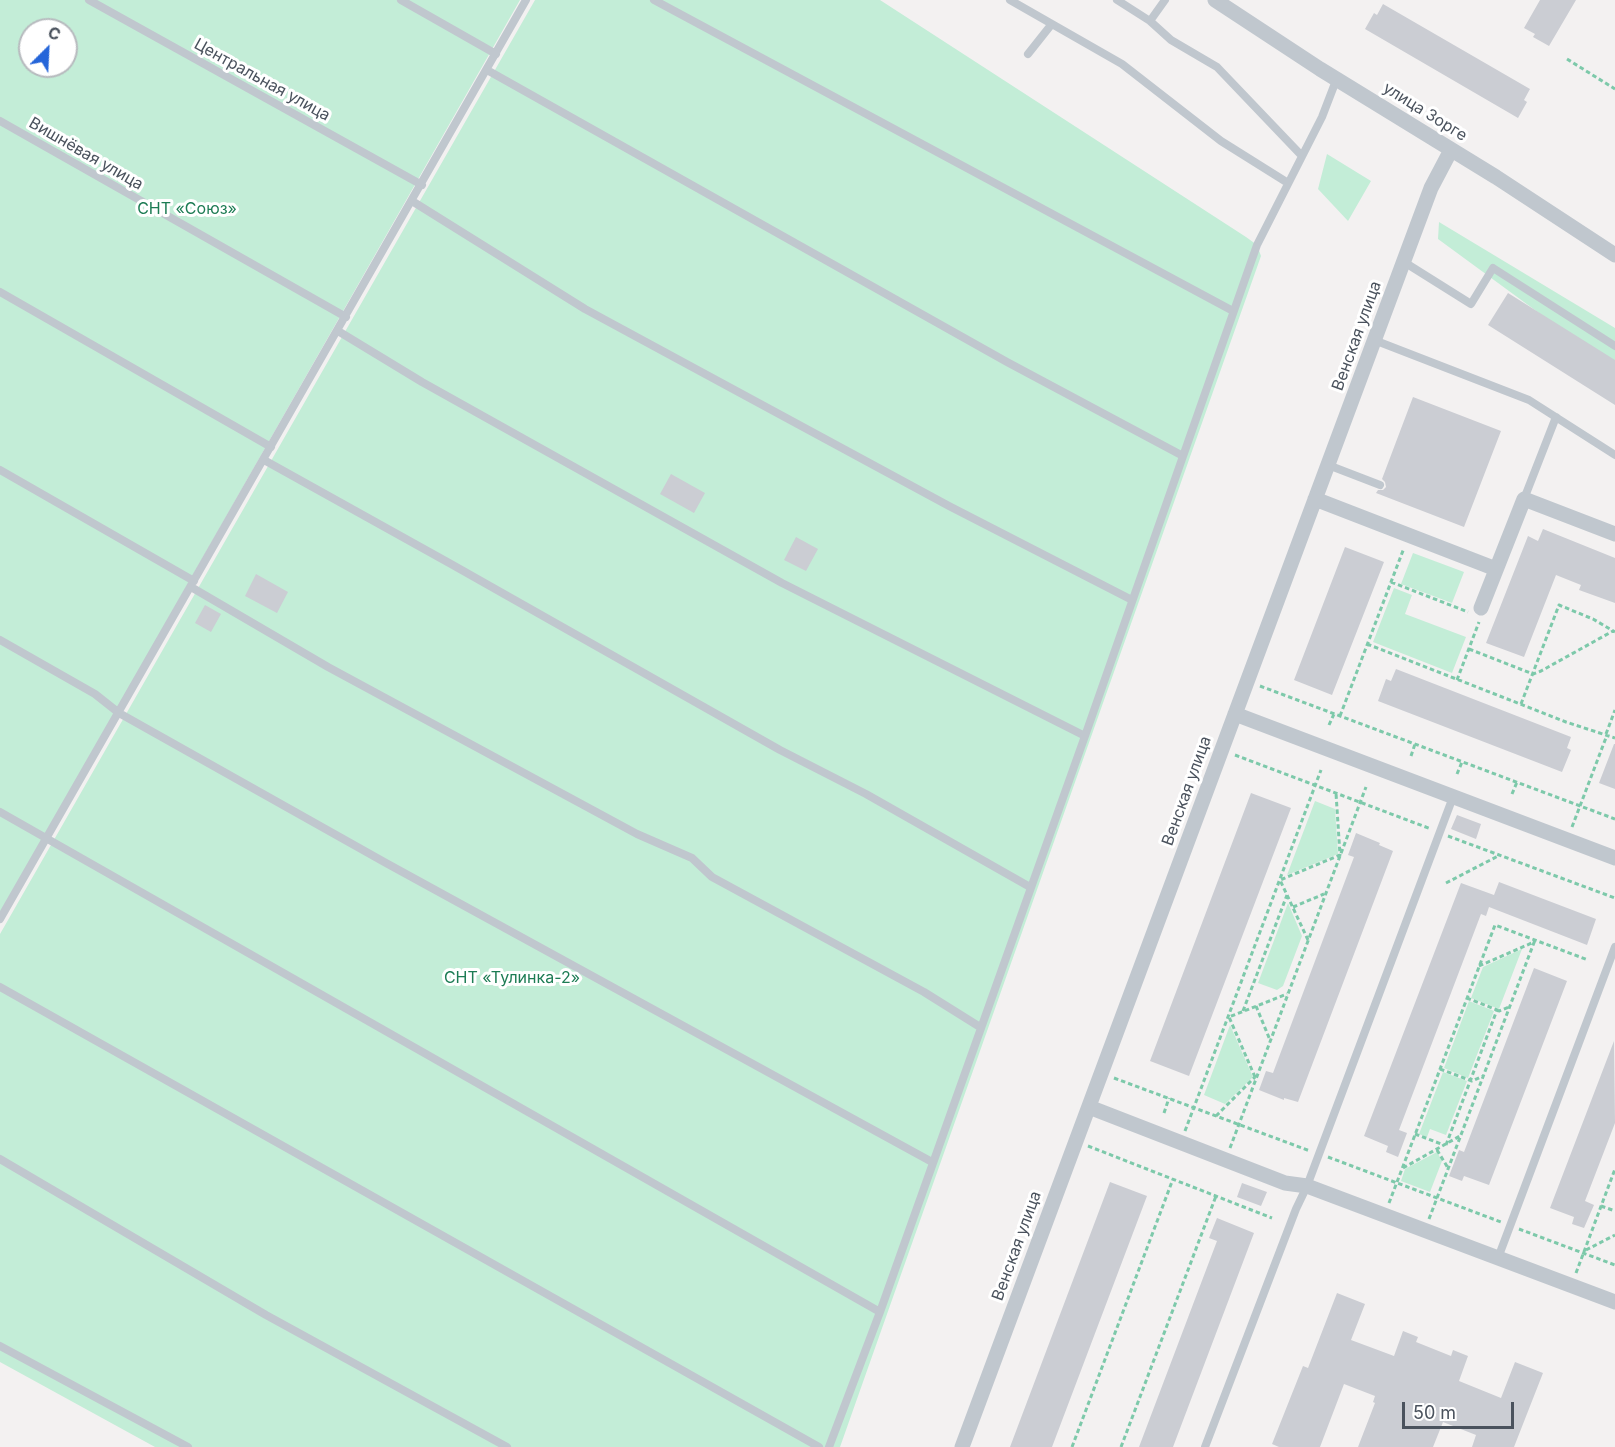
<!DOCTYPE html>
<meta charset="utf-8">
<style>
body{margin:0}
#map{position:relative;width:1615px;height:1447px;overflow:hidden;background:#f3f1f1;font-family:Inter,sans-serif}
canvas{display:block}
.north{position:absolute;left:18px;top:18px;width:60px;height:60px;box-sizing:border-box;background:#fff;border:2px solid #b7babe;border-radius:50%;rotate:24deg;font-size:16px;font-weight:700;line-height:24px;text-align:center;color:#4a525d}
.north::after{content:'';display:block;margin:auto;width:21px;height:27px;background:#2565d9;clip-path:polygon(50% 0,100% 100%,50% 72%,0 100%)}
.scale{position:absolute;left:1402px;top:1402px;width:112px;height:27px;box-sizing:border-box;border:3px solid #4a525d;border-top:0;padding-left:8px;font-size:18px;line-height:21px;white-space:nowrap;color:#4a525d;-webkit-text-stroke:4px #fff;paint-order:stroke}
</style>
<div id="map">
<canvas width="1615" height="1447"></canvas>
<div class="north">С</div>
<div class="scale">50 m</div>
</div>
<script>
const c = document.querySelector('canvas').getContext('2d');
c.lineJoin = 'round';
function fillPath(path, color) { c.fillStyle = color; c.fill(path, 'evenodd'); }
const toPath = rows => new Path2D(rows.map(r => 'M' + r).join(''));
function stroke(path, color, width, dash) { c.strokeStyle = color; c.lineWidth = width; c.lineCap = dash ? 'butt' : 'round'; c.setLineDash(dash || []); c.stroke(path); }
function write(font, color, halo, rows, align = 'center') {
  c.font = font + ' Inter,sans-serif'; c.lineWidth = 6; c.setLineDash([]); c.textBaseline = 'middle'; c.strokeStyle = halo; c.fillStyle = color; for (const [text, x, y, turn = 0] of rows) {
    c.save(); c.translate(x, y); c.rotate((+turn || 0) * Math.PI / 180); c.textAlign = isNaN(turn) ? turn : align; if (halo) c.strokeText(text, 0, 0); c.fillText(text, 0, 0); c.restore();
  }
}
const green = toPath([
 [0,0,520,0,0,914],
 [30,30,66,30,66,66,30,66],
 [535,0,880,0,1246,237,1257,245,1261,256,840,1447,155,1447,0,1362,0,934],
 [1327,154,1371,181,1348,221,1318,189],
 [1439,222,1615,328,1615,362,1554,324,1438,239],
 [1413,553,1464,572,1452,603,1401,584],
 [1394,588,1412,595,1405,614,1466,637,1452,673,1373,642],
 [1315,801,1335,809,1338,854,1287,875],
 [1288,903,1302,936,1283,986,1277,990,1258,983],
 [1522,949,1499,1009,1471,998,1483,967],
 [1469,1001,1494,1011,1468,1078,1444,1068],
 [1230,1025,1253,1077,1225,1104,1204,1095],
 [1443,1072,1467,1081,1446,1135,1430,1129,1427,1137,1419,1134],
 [1437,1152,1442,1161,1430,1192,1401,1181,1405,1169]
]);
const building = toPath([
 [1540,0,1576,0,1549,46,1533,37,1535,34,1524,28],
 [1383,4,1530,89,1524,100,1527,102,1518,118,1365,29,1374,13,1377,15],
 [1508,293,1615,360,1615,405,1488,325],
 [1413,397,1501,431,1464,527,1376,493,1378,490,1383,490,1386,487,1385,482,1382,479],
 [671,474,705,493,694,513,660,494],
 [1543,529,1615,558,1615,603,1579,590,1581,585,1556,575,1524,657,1486,643,1528,536,1538,541],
 [796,537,818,549,806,571,784,560],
 [1345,547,1384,562,1332,695,1294,680],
 [256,574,288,592,277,613,245,596],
 [205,605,221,614,211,632,195,623],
 [1396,669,1571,737,1567,748,1571,750,1562,772,1378,701,1386,679,1391,681],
 [1614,744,1615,744,1615,789,1599,783],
 [1251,793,1291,808,1189,1076,1150,1061],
 [1457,815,1481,824,1476,839,1451,829],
 [1356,833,1380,843,1379,845,1393,851,1298,1102,1284,1098,1284,1100,1259,1090,1266,1071,1273,1073,1354,857,1348,855],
 [1499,882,1596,919,1587,945,1489,907,1486,916,1481,914,1399,1130,1407,1133,1398,1157,1386,1152,1388,1146,1364,1136,1461,883,1494,895],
 [1534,968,1567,981,1489,1185,1464,1176,1462,1181,1449,1176,1459,1150,1464,1152],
 [1614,1041,1615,1123,1585,1201,1594,1205,1584,1228,1572,1224,1574,1217,1550,1208],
 [1110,1182,1147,1196,1052,1447,1010,1447],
 [1242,1183,1267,1192,1261,1206,1237,1197],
 [1217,1218,1254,1233,1173,1447,1139,1447,1217,1241,1209,1238],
 [1337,1293,1365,1304,1351,1340,1394,1356,1403,1331,1418,1337,1416,1342,1451,1356,1453,1350,1468,1356,1459,1381,1501,1398,1515,1362,1543,1373,1514,1447,1472,1447,1476,1435,1443,1422,1433,1447,1358,1447,1375,1403,1373,1402,1375,1396,1344,1384,1320,1447,1279,1447,1272,1444,1303,1366,1308,1368]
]);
const path = toPath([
 [1567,59,1615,89],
 [1391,582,1468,612],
 [1367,644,1566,722,1615,738],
 [1469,649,1533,674,1541,671,1613,631],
 [1457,680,1479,622],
 [1260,686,1615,819],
 [1521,704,1559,605,1593,619,1615,632],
 [1340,716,1404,548],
 [1329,725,1334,714],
 [1606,734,1615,710],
 [1235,755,1431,829],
 [1411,756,1415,744],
 [1457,774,1462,762],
 [1512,794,1517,782],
 [1572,827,1607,735],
 [1448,836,1615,898],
 [1446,883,1500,855],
 [1293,907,1324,894],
 [1308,940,1280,880,1340,855,1336,793],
 [1479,966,1534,942],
 [1256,1006,1270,1040],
 [1497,1010,1499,1011,1509,1007],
 [1243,1011,1287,895],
 [1440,1069,1472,1081,1483,1076],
 [1255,1077,1229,1017,1287,994],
 [1114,1078,1310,1151],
 [1164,1113,1169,1098],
 [1216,1116,1255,1077],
 [1185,1131,1321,770],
 [1415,1134,1444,1145],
 [1446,1145,1497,1010,1467,998],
 [1088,1146,1272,1218],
 [1230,1148,1366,787],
 [1437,1150,1448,1168],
 [1328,1157,1501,1222],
 [1403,1168,1460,1136],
 [1389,1203,1495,925,1588,960],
 [1601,1206,1615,1211],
 [1429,1219,1535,940],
 [1519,1229,1615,1265],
 [1586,1250,1615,1235],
 [1576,1273,1615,1169],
 [1072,1447,1173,1179],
 [1121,1447,1216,1196]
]);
const lane = toPath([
 [89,0,422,185],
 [401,0,496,54],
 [654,0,1233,311],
 [1010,0,1122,64,1221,141,1288,183],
 [1117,0,1150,21],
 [1165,0,1150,21,1171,40,1217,67,1302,156],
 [1028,54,1051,25],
 [487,70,1007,362,1183,456],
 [0,121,346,317],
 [412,201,585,309,949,506,1132,600],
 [1404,262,1471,304,1493,268,1615,346],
 [0,292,271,447],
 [338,331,422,382,782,583,1085,736],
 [1374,340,1529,400,1615,455],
 [264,460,451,564,780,750,866,794,1030,887],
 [1328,465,1380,485],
 [0,470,194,581],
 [1524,499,1556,417],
 [191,587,328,667,637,834,692,858,712,877,924,992,980,1027],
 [0,640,95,694,119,713,386,863,932,1162],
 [0,812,880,1312],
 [0,919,526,0],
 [0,987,819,1447],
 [0,1159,266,1315,507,1447],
 [1498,1258,1615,947],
 [0,1346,188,1447],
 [829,1447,880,1312,1085,736,1257,245,1322,117,1337,78],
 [1205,1447,1296,1209,1307,1186,1453,797]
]);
const street = toPath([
 [1215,0,1320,69,1496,177,1615,255],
 [1315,499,1496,569],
 [1481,608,1524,499,1615,534],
 [1235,714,1615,858],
 [1089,1107,1285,1183,1307,1186,1615,1302],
 [962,1447,1431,188,1451,150]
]);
const streetNames = [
 ["Центральная улица",262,80,29],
 ["улица Зорге",1425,112,32],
 ["Вишнёвая улица",86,154,30],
 ["Венская улица",1357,336,-70],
 ["Венская улица",1187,791,-70],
 ["Венская улица",1017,1246,-70]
];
const parkNames = [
 ["СНТ «Союз»",187,209],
 ["СНТ «Тулинка-2»",512,978]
];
fillPath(green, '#c3edd7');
fillPath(building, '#cbcdd3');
stroke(path, '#7dc9aa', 3, [4.5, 3]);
stroke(lane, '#c0c7ce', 8);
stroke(street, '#c0c7ce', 15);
write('16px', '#4a525d', '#fff', streetNames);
write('16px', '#1d7c54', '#fff', parkNames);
</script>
